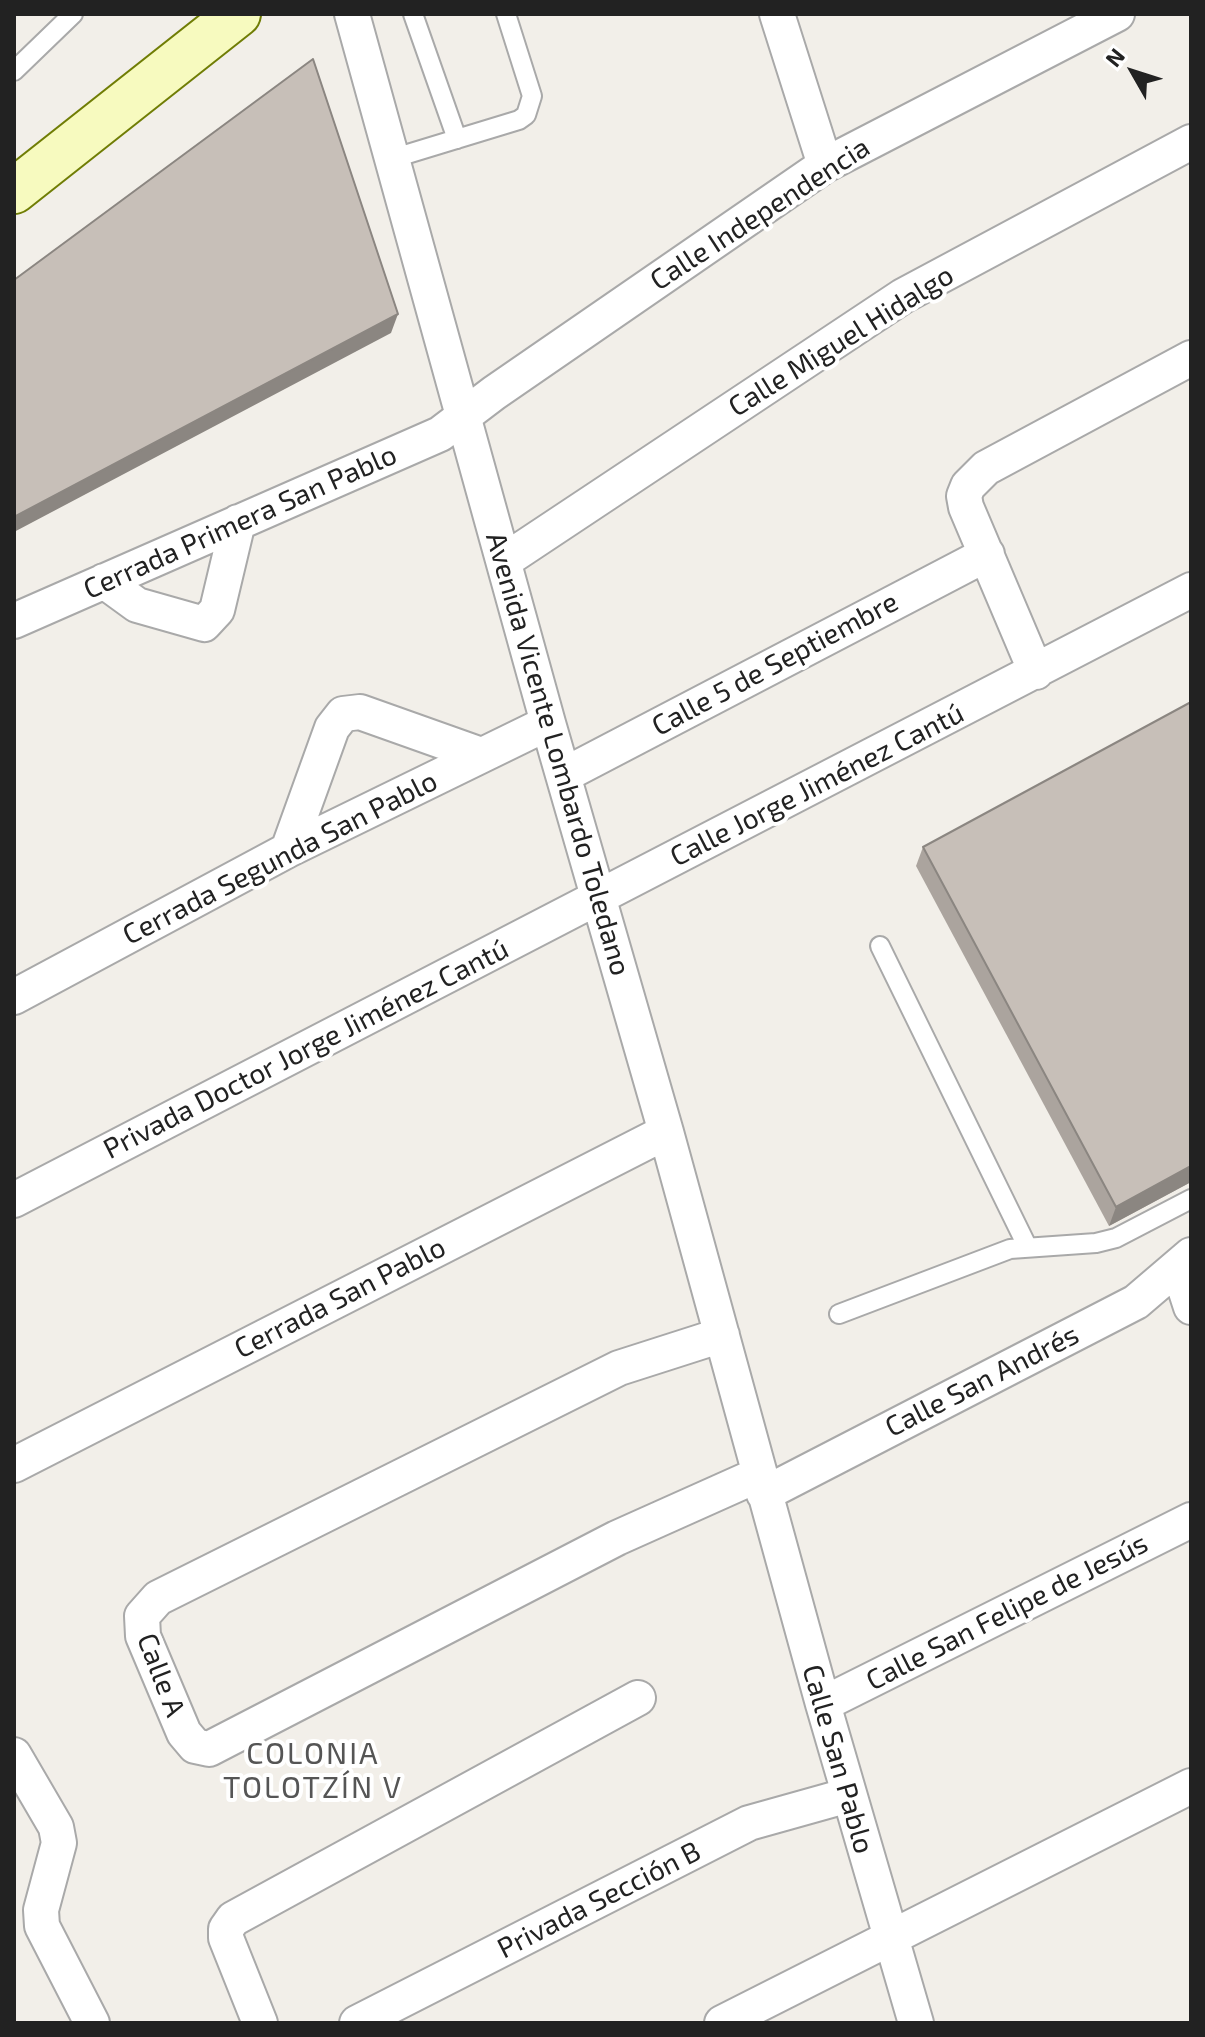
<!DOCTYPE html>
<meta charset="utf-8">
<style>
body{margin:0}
#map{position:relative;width:1205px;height:2037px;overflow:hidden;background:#f2efe9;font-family:"Exo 2",sans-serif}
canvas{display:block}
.frame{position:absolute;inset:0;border:16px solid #222;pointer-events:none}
.north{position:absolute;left:1093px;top:32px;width:80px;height:80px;-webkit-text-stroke:6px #fff;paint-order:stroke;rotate:309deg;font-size:22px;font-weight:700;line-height:32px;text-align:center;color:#222}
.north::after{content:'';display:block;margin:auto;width:28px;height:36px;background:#222;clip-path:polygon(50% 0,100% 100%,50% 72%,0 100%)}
</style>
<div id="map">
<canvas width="1205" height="2037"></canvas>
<div class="frame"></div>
<div class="north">N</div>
</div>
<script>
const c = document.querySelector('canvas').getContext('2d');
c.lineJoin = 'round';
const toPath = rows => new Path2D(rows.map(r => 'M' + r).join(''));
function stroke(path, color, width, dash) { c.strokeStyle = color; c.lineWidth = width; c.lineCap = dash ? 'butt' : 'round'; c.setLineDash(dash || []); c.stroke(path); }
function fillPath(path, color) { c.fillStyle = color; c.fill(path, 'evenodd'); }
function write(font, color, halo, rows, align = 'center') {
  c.font = font + ' "Exo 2",sans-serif'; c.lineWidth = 8; c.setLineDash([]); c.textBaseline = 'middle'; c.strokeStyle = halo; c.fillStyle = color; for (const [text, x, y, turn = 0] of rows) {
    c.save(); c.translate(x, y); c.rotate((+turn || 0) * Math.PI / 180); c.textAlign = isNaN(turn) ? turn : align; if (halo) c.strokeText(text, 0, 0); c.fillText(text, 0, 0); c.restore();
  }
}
const lane = toPath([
 [413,14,457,139],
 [14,71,73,14],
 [391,159,519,120,526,115,532,96,506,14],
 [880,946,1027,1246],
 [839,1314,1010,1249,1096,1243,1116,1238,1191,1199]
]);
const street = toPath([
 [352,14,548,723,666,1132,823,1704,916,2023],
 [777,14,825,165],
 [504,561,903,296,1191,142],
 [104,581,137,605,204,624,217,610,238,522],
 [14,621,440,434,494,393,825,165,1117,14],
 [1036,672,966,507,964,496,968,486,986,468,1191,358],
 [564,775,987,554],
 [288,850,332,728,343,714,360,712,481,755],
 [14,997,288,850,548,723],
 [14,1200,1191,590],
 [1178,1267,1191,1307],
 [722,1335,619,1368,158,1598,142,1616,143,1636,184,1733,195,1746,209,1749,617,1538,760,1474],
 [14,1465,666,1132],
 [764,1494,1136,1302,1191,1255],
 [823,1704,1191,1520],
 [14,1755,56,1827,59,1843,41,1910,42,1926,92,2023],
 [260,2023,226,1938,226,1929,233,1919,638,1698],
 [357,2023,749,1823,849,1795],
 [722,2023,1191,1786]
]);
const secondary = toPath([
 [14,191,238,14]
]);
const wall = toPath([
 [1191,702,1191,1182,1109,1226,916,866,923,847]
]);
const shadedWall = toPath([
 [398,314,391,333,14,532,14,517],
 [1191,1166,1191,1182,1109,1226,1116,1207]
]);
const building = toPath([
 [313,59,398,314,14,517,14,280,313,59],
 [1191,702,1191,1166,1116,1207,923,847,1191,702]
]);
const streetNames = [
 ["Calle Independencia",760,214,-33],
 ["Calle Miguel Hidalgo",841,341,-32],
 ["Cerrada Primera San Pablo",240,522,-24],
 ["Calle 5 de Septiembre",775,664,-28],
 ["Avenida Vicente Lombardo Toledano",558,754,74],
 ["Calle Jorge Jiménez Cantú",817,785,-27],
 ["Cerrada Segunda San Pablo",280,858,-27],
 ["Privada Doctor Jorge Jiménez Cantú",306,1049,-27],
 ["Cerrada San Pablo",340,1298,-27],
 ["Calle San Andrés",982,1381,-27],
 ["Calle San Felipe de Jesús",1007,1612,-27],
 ["Calle A",161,1675,69],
 ["Calle San Pablo",838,1759,74],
 ["Privada Sección B",599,1900,-27]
];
const neighbourhoodNames = [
 ["COLONIA",313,1754],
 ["TOLOTZÍN V",313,1788]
];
stroke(lane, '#a9a9a9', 22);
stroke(street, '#a9a9a9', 38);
stroke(secondary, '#707d05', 48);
stroke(lane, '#fff', 18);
stroke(street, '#fff', 34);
stroke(secondary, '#f7fabf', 44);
fillPath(wall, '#aba49e');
fillPath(shadedWall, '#8b8681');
fillPath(building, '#c7bfb8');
stroke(building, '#8b8681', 2);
write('28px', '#222', '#fff', streetNames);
c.letterSpacing = '2px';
write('30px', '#555', '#fff', neighbourhoodNames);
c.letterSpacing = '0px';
</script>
